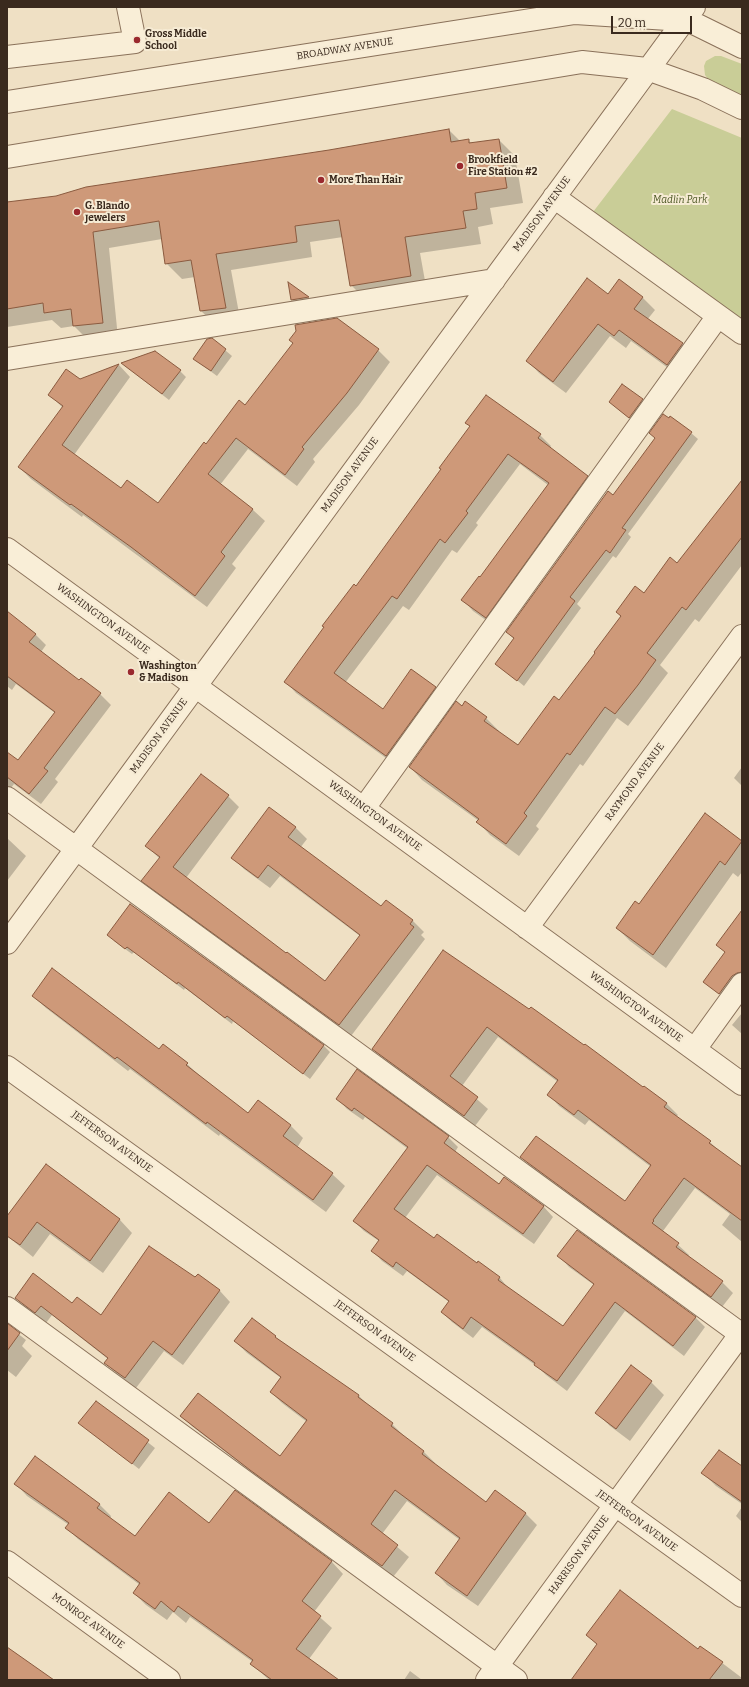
<!DOCTYPE html>
<style>
body{margin:0}
#map{position:relative;width:749px;height:1687px;overflow:hidden;background:#efe0c4;font-family:Bitter,serif}
canvas{display:block}
.frame{position:absolute;inset:0;border:8px solid #3a2a1e;pointer-events:none}
.scale{position:absolute;left:611px;top:16px;width:81px;height:18px;box-sizing:border-box;border:2px solid #3a2a1e;border-top:0;padding-left:5px;font-size:12px;line-height:14px;white-space:nowrap;color:#3a2a1e;-webkit-text-stroke:3px #f6ebd4;paint-order:stroke}
</style>
<div id="map">
<canvas width="749" height="1687"></canvas>
<div class="frame"></div>
<div class="scale">20 m</div>
</div>
<script>
const c = document.querySelector('canvas').getContext('2d');
c.lineJoin = 'round';
function fillPath(path, color) { c.fillStyle = color; c.fill(path, 'evenodd'); }
const toPath = rows => new Path2D(rows.map(r => 'M' + r).join(''));
function stroke(path, color, width, dash) { c.strokeStyle = color; c.lineWidth = width; c.lineCap = dash ? 'butt' : 'round'; c.setLineDash(dash || []); c.stroke(path); }
function write(font, color, halo, rows, align = 'center') {
  c.font = font + ' Bitter,serif'; c.lineWidth = 4; c.setLineDash([]); c.textBaseline = 'middle'; c.strokeStyle = halo; c.fillStyle = color; for (const [text, x, y, turn = 0] of rows) {
    c.save(); c.translate(x, y); c.rotate((+turn || 0) * Math.PI / 180); c.textAlign = isNaN(turn) ? turn : align; if (halo) c.strokeText(text, 0, 0); c.fillText(text, 0, 0); c.restore();
  }
}
const green = toPath([
 [715,56,721,56,742,64,742,95,716,84,708,79,705,75,704,66,706,61],
 [672,109,742,138,742,323,593,212]
]);
const shadow = toPath([
 [449,130,460,141,468,140,472,144,499,140,515,156,523,203,490,208,493,224,478,227,481,244,420,253,427,292,367,301,351,285,343,237,310,242,312,257,231,270,241,324,217,326,201,311,195,277,182,279,166,263,162,239,109,248,118,338,90,342,74,326,61,328,52,320,7,327,7,203,56,197],
 [619,280,643,298,655,310,647,320,682,344,694,356,679,376,631,341,626,348,610,336,566,393,539,373,528,361,608,295],
 [290,284,308,298,314,304,298,306,292,300],
 [337,319,378,350,390,362,359,405,313,459,315,462,297,486,248,449,220,485,253,510,265,521,232,564,236,568,207,607,83,515,82,517,31,479,19,467,63,408,50,395,79,380,119,365,130,377,74,455,121,490,158,504,206,445],
 [212,339,232,356,217,376,194,359],
 [123,364,180,371,186,377,169,400],
 [642,400,648,406,636,424,610,402],
 [467,423,540,435,551,446,550,448,587,476,598,487,497,628,473,611,463,600,481,578,548,485,520,464,476,523,478,525,457,553,452,550,409,610,403,606,345,683,383,710,435,687,446,698,397,766,296,693,286,682,442,470,470,427],
 [691,433,698,439,628,534,631,537,616,558,613,556,577,604,581,608,524,686,496,663,514,639,507,632,613,496],
 [742,479,742,565,699,622,695,619,660,665,668,673,628,726,617,718,583,766,580,764,536,826,539,829,519,856,490,835,478,822,479,821,422,780,410,767,465,703,486,718,499,731,498,732,518,746,560,702,621,617,617,612,644,594,677,564,728,500,727,499],
 [7,629,35,634,46,645,41,652,79,681,100,694,111,705,55,779,58,782,41,804,14,784,8,792,7,791,7,753,18,762,55,713,16,684,12,690,7,686],
 [742,767,742,786,734,778],
 [228,796,239,807,186,878,286,955,325,983,360,936,280,876,270,888,244,869,233,858,295,827,307,839,300,848,381,908,412,920,424,932,421,935,425,939,351,1036,154,892,143,881,160,859,147,846],
 [705,815,742,842,742,872,738,877,733,873,666,968,630,941,617,928,639,906],
 [7,838,26,856,7,881],
 [131,905,324,1046,330,1052,310,1079,233,1021,232,1024,185,988,184,990,134,952,132,954,114,941],
 [742,921,742,980,726,1000,704,981,726,953,717,944],
 [443,952,643,1088,644,1087,667,1104,678,1115,676,1117,710,1142,721,1153,742,1169,742,1242,722,1225,730,1214,695,1188,663,1231,689,1255,688,1257,722,1282,733,1293,722,1307,532,1168,521,1157,625,1202,651,1167,589,1120,585,1125,559,1106,548,1094,558,1082,498,1037,462,1086,488,1109,475,1126,384,1060,373,1049],
 [33,996,187,1064,200,1076,248,1114,258,1101,291,1126,303,1138,297,1148,332,1174,345,1186,326,1212,220,1134,219,1136,130,1069,128,1071,46,1008],
 [742,1013,742,1034,732,1025],
 [337,1098,448,1137,458,1147,455,1152,499,1185,543,1206,553,1217,534,1244,437,1175,405,1218,435,1240,477,1264,478,1262,500,1278,509,1289,563,1327,594,1285,569,1267,559,1256,695,1317,705,1327,684,1356,625,1311,567,1391,546,1375,538,1367,482,1327,473,1338,452,1322,442,1312,449,1302,407,1271,403,1276,382,1261,372,1250,379,1241,364,1231,354,1221,408,1149,365,1117,363,1120,347,1109],
 [47,1165,120,1220,132,1233,103,1273,50,1234,33,1257,7,1236,7,1218],
 [198,1275,220,1291,230,1302,183,1365,164,1351,136,1388,116,1373,105,1363,108,1359,52,1315,46,1323,27,1309,16,1298,72,1304,101,1317,195,1279],
 [7,1325,26,1340,22,1346,32,1356,16,1377,7,1370],
 [275,1337,359,1396,367,1404,392,1424,403,1435,402,1436,424,1452,435,1463,434,1464,487,1503,495,1491,526,1514,537,1525,478,1606,447,1585,436,1573,460,1540,407,1501,382,1534,409,1557,393,1577,263,1481,193,1427,181,1416,281,1458,307,1422,282,1403,271,1392,281,1378,247,1353,235,1341],
 [651,1382,664,1395,630,1441,610,1426,597,1413],
 [97,1402,155,1448,139,1469,80,1423],
 [36,1457,100,1505,111,1516,110,1519,135,1538,209,1524,235,1491,332,1562,343,1574,314,1612,332,1628,309,1659,337,1680,269,1680,252,1664,253,1662,190,1617,186,1623,173,1612,167,1620,146,1605,134,1593,140,1585,78,1539,67,1528,69,1525,27,1496,16,1484],
 [742,1467,742,1504,716,1486,703,1473],
 [742,1507,742,1522,736,1516],
 [588,1635,698,1650,701,1647,742,1678,742,1680,572,1680,597,1645],
 [410,1671,422,1680,404,1680]
]);
const building = toPath([
 [449,129,451,142,469,139,469,143,499,139,507,188,475,193,477,209,463,211,466,228,405,237,411,276,350,286,339,220,295,226,297,242,216,254,226,308,200,311,191,260,165,264,159,221,93,232,103,323,73,326,71,309,44,313,43,303,7,309,7,202,56,196,86,187,329,150,449,129],
 [587,278,608,294,619,279,643,297,634,309,683,343,667,365,619,330,614,336,598,324,553,382,526,361,587,278],
 [288,282,309,297,291,300,288,282],
 [337,318,379,349,347,393,302,447,304,449,285,475,236,438,208,474,253,509,221,552,225,556,195,596,131,547,71,504,70,505,18,467,63,406,48,395,66,369,80,379,119,364,62,445,121,488,127,480,158,503,204,442,206,444,239,400,245,405,293,343,289,340,296,331,295,325,337,318],
 [212,338,226,349,211,371,193,359,207,339,212,338],
 [155,351,181,370,162,394,121,363,155,351],
 [622,384,643,399,629,418,609,402,622,384],
 [486,395,541,434,538,438,588,476,486,618,461,600,479,576,480,577,549,483,508,454,466,511,468,513,445,543,440,539,397,599,392,596,334,673,383,709,411,669,436,687,386,756,284,682,324,627,322,626,354,584,356,586,441,469,439,468,470,426,465,423,486,395],
 [663,414,669,418,670,416,692,432,622,528,626,530,610,553,606,550,570,597,575,601,517,681,495,664,514,638,506,632,608,491,613,495,655,438,649,433,663,414],
 [742,480,742,537,686,610,682,607,647,653,656,660,638,685,615,714,605,707,570,755,567,753,524,813,527,816,506,844,476,822,479,819,409,767,456,701,462,706,465,701,487,717,484,721,518,745,554,696,559,700,595,653,594,652,621,616,616,612,635,586,644,593,670,557,677,563,742,480],
 [7,611,36,634,29,642,79,680,81,678,101,693,44,768,48,771,29,794,7,777,7,752,18,760,55,712,7,676,7,611],
 [201,774,229,795,173,867,286,953,287,952,325,981,360,935,268,865,258,878,231,858,269,807,296,827,288,837,381,906,386,900,413,920,410,924,414,927,339,1025,141,881,160,857,145,846,201,774],
 [705,813,742,841,725,865,720,861,653,955,616,928,635,901,639,904,705,813],
 [130,904,324,1045,303,1074,227,1016,225,1018,178,982,177,984,127,947,125,949,107,935,130,904],
 [742,910,742,972,737,973,732,976,719,994,703,982,725,952,716,945,742,910],
 [443,950,529,1009,531,1007,584,1045,585,1044,643,1087,644,1086,667,1103,664,1107,711,1141,709,1143,742,1167,742,1221,684,1178,653,1220,654,1221,652,1223,679,1243,676,1247,723,1281,711,1297,520,1157,536,1136,625,1201,651,1165,578,1110,574,1115,547,1095,558,1080,487,1027,450,1076,478,1097,464,1116,372,1049,443,950],
 [52,968,159,1049,163,1044,188,1063,186,1065,248,1113,258,1100,291,1125,283,1136,333,1173,313,1200,207,1122,206,1124,117,1057,115,1059,32,996,52,968],
 [357,1069,449,1136,444,1143,499,1184,504,1177,544,1206,523,1234,427,1165,394,1209,434,1238,437,1234,477,1263,478,1261,500,1277,498,1280,563,1326,594,1284,557,1256,577,1230,696,1317,673,1346,615,1302,557,1381,534,1365,535,1363,471,1317,463,1329,441,1312,449,1301,396,1262,393,1267,371,1251,379,1240,353,1221,408,1147,354,1108,352,1111,336,1099,357,1069],
 [46,1164,120,1219,90,1261,37,1222,20,1245,7,1236,7,1216,46,1164],
 [149,1246,195,1277,198,1274,220,1290,172,1355,153,1341,125,1378,104,1363,108,1358,41,1306,35,1313,15,1298,33,1273,72,1303,77,1297,101,1315,149,1246],
 [252,1318,276,1336,275,1337,359,1395,358,1397,393,1423,391,1426,424,1451,422,1454,486,1502,495,1490,526,1513,467,1596,435,1573,460,1538,395,1490,371,1524,398,1545,382,1566,250,1470,180,1416,198,1393,280,1456,307,1420,270,1392,281,1377,234,1341,252,1318],
 [7,1323,20,1333,7,1351,7,1323],
 [631,1365,652,1381,616,1429,595,1413,631,1365],
 [96,1401,149,1440,132,1464,78,1423,96,1401],
 [719,1450,742,1466,742,1502,701,1473,719,1450],
 [35,1456,100,1504,97,1508,135,1536,169,1492,209,1523,235,1490,332,1561,302,1601,321,1616,296,1649,339,1680,272,1680,250,1664,253,1660,178,1606,174,1612,161,1601,155,1609,133,1593,140,1583,65,1528,69,1523,14,1484,35,1456],
 [620,1590,698,1649,700,1646,723,1662,709,1680,571,1680,597,1644,586,1635,620,1590],
 [7,1647,54,1680,7,1680,7,1647]
]);
const minor = toPath([
 [673,13,742,47],
 [7,57,135,42,128,7],
 [7,102,575,13,684,20],
 [7,157,582,62,647,69,703,89,742,108],
 [554,197,742,333],
 [7,359,494,280],
 [7,549,742,1084],
 [7,798,742,1335],
 [364,808,718,316],
 [527,928,742,636],
 [7,943,694,7],
 [695,1049,742,984],
 [7,1067,742,1596],
 [7,1308,516,1680],
 [7,1562,169,1680],
 [487,1680,742,1332]
]);
const markers = [
 [137,40,4,"#9a292e"],
 [460,166,4,"#9a292e"],
 [321,180,4,"#9a292e"],
 [77,212,4,"#9a292e"],
 [131,672,4,"#9a292e"]
];
const poiNames = [
 ["Gross Middle",145,34],
 ["School",145,46],
 ["Brookfield",468,160],
 ["Fire Station #2",468,172],
 ["More Than Hair",329,180],
 ["G. Blando",85,206],
 ["Jewelers",85,218],
 ["Washington",139,666],
 ["& Madison",139,678]
];
const streetNames = [
 ["BROADWAY AVENUE",345,49,-9],
 ["MADISON AVENUE",542,214,-54],
 ["MADISON AVENUE",350,475,-54],
 ["WASHINGTON AVENUE",103,619,36],
 ["MADISON AVENUE",159,736,-54],
 ["RAYMOND AVENUE",635,782,-54],
 ["WASHINGTON AVENUE",375,816,36],
 ["WASHINGTON AVENUE",636,1007,36],
 ["JEFFERSON AVENUE",112,1142,36],
 ["JEFFERSON AVENUE",375,1331,36],
 ["JEFFERSON AVENUE",637,1521,36],
 ["HARRISON AVENUE",579,1555,-54],
 ["MONROE AVENUE",88,1621,36]
];
const parkNames = [
 ["Madlin Park",680,200]
];
fillPath(green, '#c9cd97');
fillPath(shadow, '#0003');
fillPath(building, '#ce9979');
stroke(building, '#8a5a3f', 1);
stroke(minor, '#8a715a', 24);
stroke(minor, '#f9eed7', 22);
for (const [x, y, r, color] of markers) { const dot = new Path2D(); dot.arc(x, y, r, 0, 2 * Math.PI); c.fillStyle = color; c.fill(dot); stroke(dot, '#f6ebd4', 1.5); }
write('bold 10px', '#3a2a1e', '#f6ebd4', poiNames, 'left');
write('10px', '#3a2a1e', '#f6ebd4', streetNames);
write('italic 10px', '#4c5724', '#f6ebd4', parkNames);
</script>
